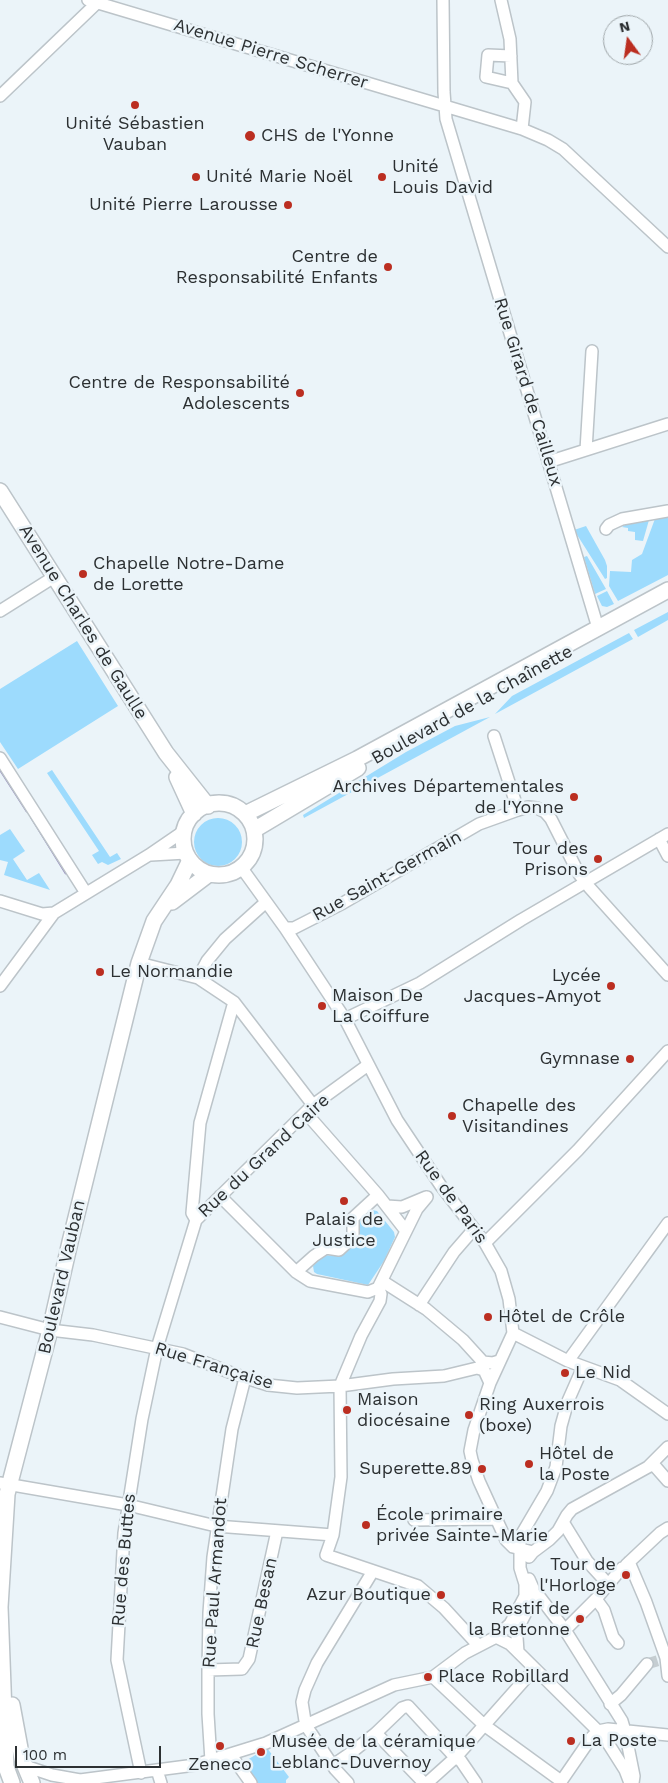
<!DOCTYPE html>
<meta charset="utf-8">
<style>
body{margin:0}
#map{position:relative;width:668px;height:1783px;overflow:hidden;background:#ebf4f9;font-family:"Work Sans",sans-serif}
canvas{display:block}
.north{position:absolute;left:603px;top:15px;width:50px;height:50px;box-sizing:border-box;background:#ebf4f9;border:1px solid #9fa6a9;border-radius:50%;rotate:346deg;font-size:14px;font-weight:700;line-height:20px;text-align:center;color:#2c3032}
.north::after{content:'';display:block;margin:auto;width:18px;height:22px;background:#bb2e21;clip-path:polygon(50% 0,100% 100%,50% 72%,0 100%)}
.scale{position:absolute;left:15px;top:1746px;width:146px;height:22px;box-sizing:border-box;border:2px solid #2c3032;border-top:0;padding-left:6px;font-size:15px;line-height:18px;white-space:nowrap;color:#2c3032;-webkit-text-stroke:4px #ebf4f9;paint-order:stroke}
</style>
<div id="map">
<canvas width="668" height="1783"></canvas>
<div class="north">N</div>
<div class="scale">100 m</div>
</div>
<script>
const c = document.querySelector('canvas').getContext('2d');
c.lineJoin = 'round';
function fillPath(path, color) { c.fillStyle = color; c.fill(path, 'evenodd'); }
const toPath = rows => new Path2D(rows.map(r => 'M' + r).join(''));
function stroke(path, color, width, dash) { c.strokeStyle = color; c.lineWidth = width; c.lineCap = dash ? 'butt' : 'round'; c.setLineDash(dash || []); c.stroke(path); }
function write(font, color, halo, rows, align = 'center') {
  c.font = font + ' "Work Sans",sans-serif'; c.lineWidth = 5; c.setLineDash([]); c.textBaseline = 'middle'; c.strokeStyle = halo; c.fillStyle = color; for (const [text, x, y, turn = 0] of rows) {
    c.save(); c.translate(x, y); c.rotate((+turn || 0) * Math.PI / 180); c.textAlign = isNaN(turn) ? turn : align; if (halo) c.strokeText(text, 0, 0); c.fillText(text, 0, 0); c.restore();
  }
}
const green = toPath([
 [668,515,668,575,618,601,609,586,610,571,631,572,632,560,642,554,656,516],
 [649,520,643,541,635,540,635,532,628,531,628,528,622,527,628,523],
 [586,526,605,560,607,566,607,578,605,579,574,530],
 [587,556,606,589,595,594,584,557],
 [607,591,614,604,607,607,602,606,597,596],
 [668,612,668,620,638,637,634,630],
 [629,633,633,639,495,714,512,696],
 [77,641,118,706,18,769,0,742,0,689],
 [490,717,304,818,303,815,406,752,455,726],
 [52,770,110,857,117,853,121,859,108,865,102,862,98,864,92,855,99,851,47,773],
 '194 842a24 24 0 1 1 48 0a24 24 0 1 1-48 0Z',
 [10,829,25,851,13,859,27,880,39,873,50,890,4,875,8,862,0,860,0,835],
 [372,1210,377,1211,394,1232,395,1237,384,1261,368,1285,317,1274,314,1272,313,1266,325,1255,335,1256,341,1254,358,1238,360,1232,358,1223],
 [267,1748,289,1777,286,1780,286,1783,258,1783,245,1766,247,1760]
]);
const stream = toPath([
 [0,769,27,811],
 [32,818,66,873]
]);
const minorTunnel = toPath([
 [647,1664,666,1658]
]);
const minor = toPath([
 [88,0,522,129,548,140,563,149,668,247],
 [443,0,444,92,446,119,598,628],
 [501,0,510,39,512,83,525,102,522,129],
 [511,56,488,55,486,77,512,83],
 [0,96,100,0],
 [586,450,592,351],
 [548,462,668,424],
 [606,529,609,525,622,519,668,511],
 [0,611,54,577],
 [494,736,518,810],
 [0,758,86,893],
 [659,839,668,856],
 [151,855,186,853],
 [241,867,285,928,345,1019,397,1120,441,1186,485,1243,501,1271,509,1299,513,1333,490,1383,474,1430,470,1451,472,1460,479,1481,506,1540,513,1547,533,1552],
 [0,901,42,914,54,913],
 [285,928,294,928,343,903,479,824,518,810,528,807,537,808,545,812,551,819,579,874,589,887,668,975],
 [139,963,198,978,234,1002,313,1105],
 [198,978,207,961,225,939,266,902],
 [0,986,54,913,149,855,184,831],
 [345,1019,420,983,521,920,668,834],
 [306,1113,378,1195,406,1231],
 [220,1196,296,1272,310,1281,368,1292,378,1288,417,1209,427,1197],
 [387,1206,402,1207,426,1197],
 [196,1220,192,1213,200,1123,234,1002],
 [485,1243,578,1150,668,1051],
 [296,1272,314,1256,326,1248,339,1250,353,1237,353,1218,378,1195],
 [382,1281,426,1309,463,1340,483,1362,493,1363,499,1361],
 [378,1288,381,1294,380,1301,361,1336,340,1386,341,1477,333,1535,326,1555,418,1586,444,1608,478,1645],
 [419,1305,454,1252,474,1229],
 [0,1317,50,1330,93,1335,183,1354,234,1374,268,1385,297,1388,340,1386,393,1379,444,1376,477,1368,484,1370,490,1383],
 [513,1333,568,1361,620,1380,668,1414],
 [568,1361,668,1223],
 [653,1464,668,1481],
 [0,1483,128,1505,216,1526,333,1535],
 [414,1520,495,1519],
 [563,1522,587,1561,608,1584],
 [529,1557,533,1552,549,1540,558,1531,567,1515,572,1509,648,1467,668,1447],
 [629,1562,646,1602,666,1658,668,1676],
 [626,1565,660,1533,668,1528],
 [533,1593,539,1596,565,1630,622,1721,625,1731,634,1776,633,1783],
 [596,1599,604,1610,613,1637,618,1643],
 [565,1630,596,1599,622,1568],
 [496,1637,510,1644,598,1731,606,1740,625,1770,630,1783],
 [518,1652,517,1637,519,1626,533,1599,533,1588,529,1579],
 [208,1670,242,1669,249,1659,277,1531],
 [433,1677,484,1725,561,1781],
 [610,1704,621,1695,647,1664],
 [598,1731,608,1729,668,1735],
 [376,1733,424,1783],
 [231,1755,251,1783],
 [211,1761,208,1714,208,1670,209,1613,213,1557,232,1429,245,1378],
 [333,1765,352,1752,376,1733,402,1708,408,1706,453,1755,461,1761,476,1783],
 [25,1766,52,1775,80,1780,195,1765,266,1743,394,1685,433,1677,465,1653,496,1637,510,1624,525,1596,525,1584,520,1568,520,1537,547,1491,556,1467,561,1426,568,1401,583,1367],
 [157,1770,161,1783],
 [141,1773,117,1660,124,1533,142,1419,157,1348,196,1220,313,1105,368,1065],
 [348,1783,335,1769,309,1730,305,1721,302,1702,305,1690,317,1663,373,1571],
 [427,1783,456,1757,527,1677],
 [560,1783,591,1738,598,1731]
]);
const major = toPath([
 [0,491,166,753,208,806],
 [177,777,194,814],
 '183 839a36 36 0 1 1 72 0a36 36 0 1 1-72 0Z',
 [245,814,357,759,668,590],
 [254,830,358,768],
 [172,902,209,874],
 [12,1705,22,1759,32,1783],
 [12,1783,6,1767,0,1607,7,1494,50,1330,70,1242,139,963,154,921,178,885,190,860]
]);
const markers = [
 [135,105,5,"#bb2e21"],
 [250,136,6,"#bb2e21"],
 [196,177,5,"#bb2e21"],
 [382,177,5,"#bb2e21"],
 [288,205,5,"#bb2e21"],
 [388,267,5,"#bb2e21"],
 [300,393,5,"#bb2e21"],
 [83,574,5,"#bb2e21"],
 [574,797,5,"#bb2e21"],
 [598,859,5,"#bb2e21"],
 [100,972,5,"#bb2e21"],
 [611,986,5,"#bb2e21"],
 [322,1006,5,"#bb2e21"],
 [630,1059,5,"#bb2e21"],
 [452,1116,5,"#bb2e21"],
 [344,1201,5,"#bb2e21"],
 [488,1317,5,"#bb2e21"],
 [565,1373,5,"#bb2e21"],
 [347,1410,5,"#bb2e21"],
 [469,1415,5,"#bb2e21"],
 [529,1464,5,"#bb2e21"],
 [482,1469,5,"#bb2e21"],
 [366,1525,5,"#bb2e21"],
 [626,1575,5,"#bb2e21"],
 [441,1595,5,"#bb2e21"],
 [580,1619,5,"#bb2e21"],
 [428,1677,5,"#bb2e21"],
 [571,1741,5,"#bb2e21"],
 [220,1746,5,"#bb2e21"],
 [261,1752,5,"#bb2e21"]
];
const streetNames = [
 ["Avenue Pierre Scherrer",271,54,17],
 ["Rue Girard de Cailleux",528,392,73],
 ["Avenue Charles de Gaulle",83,622,58],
 ["Boulevard de la Chaînette",472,705,-29],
 ["Rue Saint-Germain",387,876,-29],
 ["Rue du Grand Caire",264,1156,-43],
 ["Rue de Paris",451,1197,54],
 ["Boulevard Vauban",62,1277,-77],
 ["Rue Française",214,1366,17],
 ["Rue des Buttes",124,1560,-85],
 ["Rue Paul Armandot",215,1583,-86],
 ["Rue Besan",262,1603,-78]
];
const poiNames = [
 ["Unité Sébastien",135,124,"center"],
 ["Vauban",135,145,"center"],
 ["CHS de l'Yonne",261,136],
 ["Unité",392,167],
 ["Louis David",392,188],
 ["Unité Marie Noël",206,177],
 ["Unité Pierre Larousse",278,205,"right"],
 ["Centre de",378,257,"right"],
 ["Responsabilité Enfants",378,278,"right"],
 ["Centre de Responsabilité",290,383,"right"],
 ["Adolescents",290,404,"right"],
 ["Chapelle Notre-Dame",93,564],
 ["de Lorette",93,585],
 ["Archives Départementales",564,787,"right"],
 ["de l'Yonne",564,808,"right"],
 ["Tour des",588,849,"right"],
 ["Prisons",588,870,"right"],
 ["Le Normandie",110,972],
 ["Lycée",601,976,"right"],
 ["Jacques-Amyot",601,997,"right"],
 ["Maison De",332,996],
 ["La Coiffure",332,1017],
 ["Gymnase",620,1059,"right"],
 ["Chapelle des",462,1106],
 ["Visitandines",462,1127],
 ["Palais de",344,1220,"center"],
 ["Justice",344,1241,"center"],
 ["Hôtel de Crôle",498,1317],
 ["Le Nid",575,1373],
 ["Maison",357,1400],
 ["diocésaine",357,1421],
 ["Ring Auxerrois",479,1405],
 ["(boxe)",479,1426],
 ["Hôtel de",539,1454],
 ["la Poste",539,1475],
 ["Superette.89",472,1469,"right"],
 ["École primaire",376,1515],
 ["privée Sainte-Marie",376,1536],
 ["Tour de",616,1565,"right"],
 ["l'Horloge",616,1586,"right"],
 ["Azur Boutique",431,1595,"right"],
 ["Restif de",570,1609,"right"],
 ["la Bretonne",570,1630,"right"],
 ["Place Robillard",438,1677],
 ["La Poste",581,1741],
 ["Musée de la céramique",271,1742],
 ["Leblanc-Duvernoy",271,1763],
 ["Zeneco",220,1765,"center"]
];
fillPath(green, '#9ddbfd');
stroke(stream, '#9489bf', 3);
stroke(minorTunnel, '#c5cdd1', 11, [11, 5.5]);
stroke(minor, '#bcc4c9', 14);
stroke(major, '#bcc4c9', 18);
stroke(minor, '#fff', 11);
stroke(major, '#fff', 15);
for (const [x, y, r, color] of markers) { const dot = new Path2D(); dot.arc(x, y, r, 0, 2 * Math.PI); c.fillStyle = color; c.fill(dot); stroke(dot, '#ebf4f9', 2); }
write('18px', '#2c3032', '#ebf4f9', streetNames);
write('18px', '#2c3032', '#ebf4f9', poiNames, 'left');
</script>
